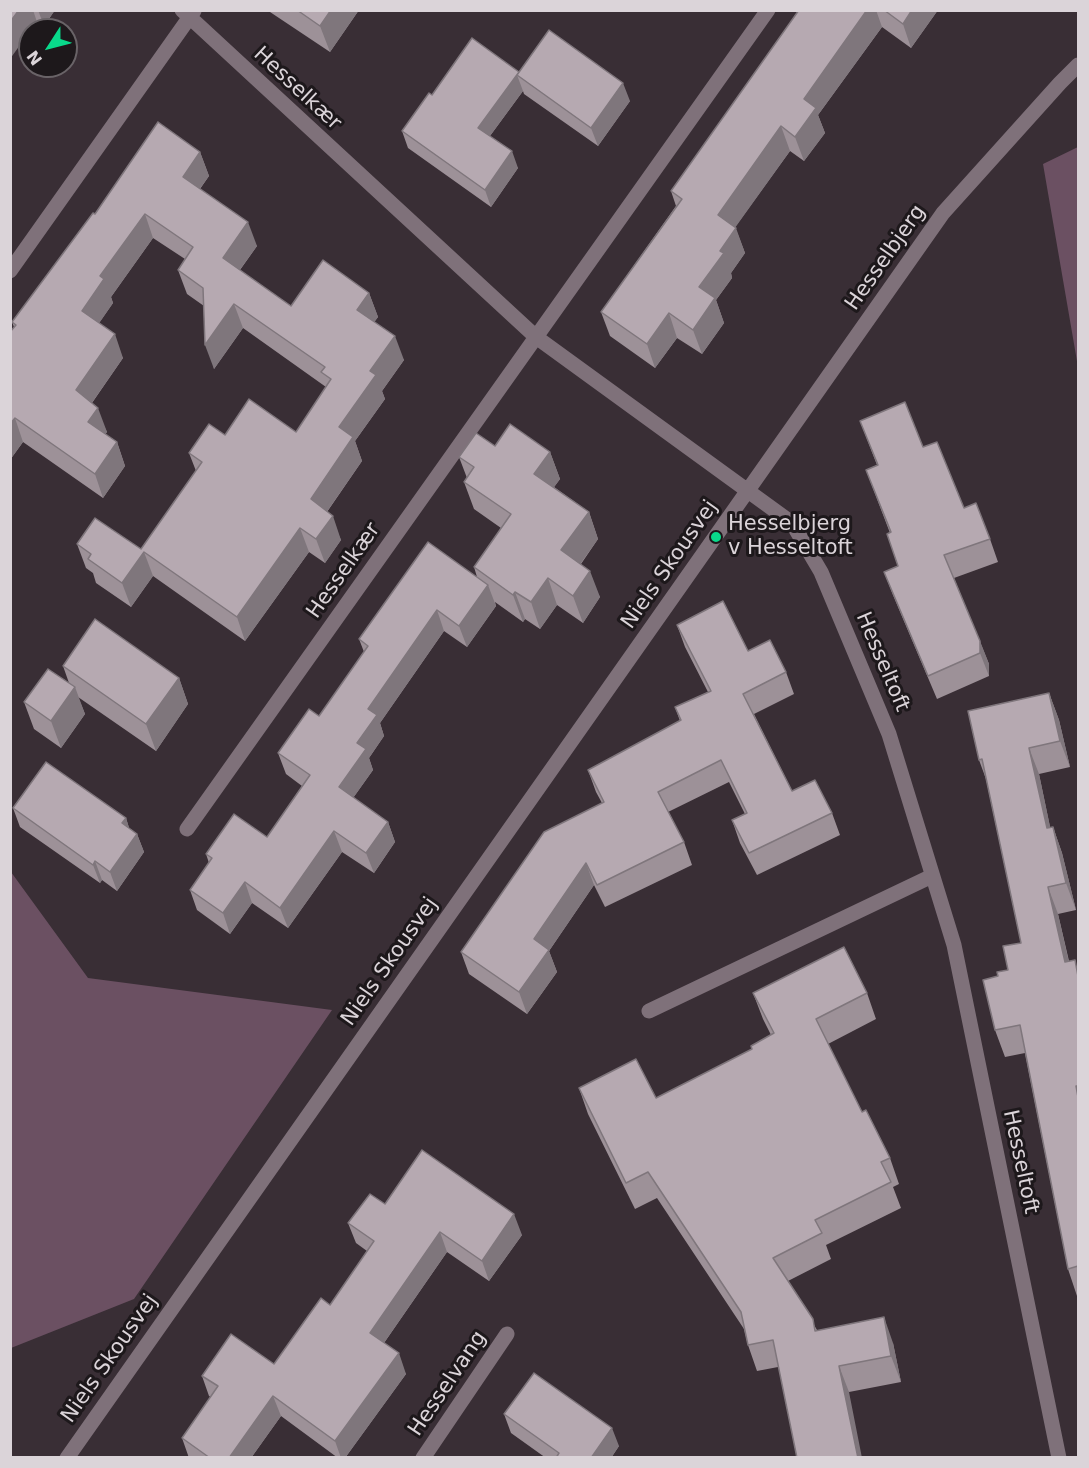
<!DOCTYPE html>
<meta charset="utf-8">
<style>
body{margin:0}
#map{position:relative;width:1089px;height:1468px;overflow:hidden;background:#392e35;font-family:"DejaVu Sans",sans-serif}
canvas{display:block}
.frame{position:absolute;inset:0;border:12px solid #dbd4d9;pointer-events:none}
.north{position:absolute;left:18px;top:18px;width:60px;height:60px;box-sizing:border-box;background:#1d181b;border:2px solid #696367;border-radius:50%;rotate:234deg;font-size:16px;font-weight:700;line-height:24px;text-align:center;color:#dbd4d9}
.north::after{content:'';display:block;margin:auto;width:21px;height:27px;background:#09d98b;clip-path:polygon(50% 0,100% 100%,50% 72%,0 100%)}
</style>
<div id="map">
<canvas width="1089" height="1468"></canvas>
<div class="frame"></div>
<div class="north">N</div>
</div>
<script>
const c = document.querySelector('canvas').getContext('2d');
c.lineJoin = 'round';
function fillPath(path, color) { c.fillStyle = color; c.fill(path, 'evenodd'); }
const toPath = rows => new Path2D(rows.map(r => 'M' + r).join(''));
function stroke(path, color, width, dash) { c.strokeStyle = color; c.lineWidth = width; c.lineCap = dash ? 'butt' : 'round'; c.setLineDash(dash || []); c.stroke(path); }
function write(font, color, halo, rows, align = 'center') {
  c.font = font + ' "DejaVu Sans",sans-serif'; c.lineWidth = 6; c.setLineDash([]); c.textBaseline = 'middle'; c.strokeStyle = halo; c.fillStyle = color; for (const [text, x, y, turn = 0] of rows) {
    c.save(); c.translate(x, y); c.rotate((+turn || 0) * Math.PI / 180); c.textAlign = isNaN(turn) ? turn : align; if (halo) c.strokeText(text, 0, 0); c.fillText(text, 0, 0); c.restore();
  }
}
const green = toPath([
 [1078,147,1078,367,1043,164],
 [11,872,88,978,332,1010,134,1299,11,1348]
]);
const minor = toPath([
 [182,10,536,337,792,523,821,572,889,734,954,945,1059,1458],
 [10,271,194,11],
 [187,829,768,10],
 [649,1011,932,876],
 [67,1458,943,213,1060,83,1078,65],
 [423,1458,507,1334]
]);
const wall = toPath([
 [10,10,55,10,44,26,37,22,31,30],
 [267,10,359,10,330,52],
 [799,10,938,10,911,48,882,27,818,115,825,133,804,161,790,151,735,227,745,253,731,273,732,278,716,300,724,323,702,354,677,338,655,368,610,336,601,312,676,206,671,191],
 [519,72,630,101,598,146,524,94,523,91,490,136,518,168,491,207,408,148,402,131,432,95],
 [200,152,209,176,200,189,257,246,240,270,291,306,369,293,378,317,374,322,404,360,382,391,385,399,355,441,362,461,327,512,341,540,325,563,309,552,245,641,153,576,131,607,96,583,93,573,86,568,77,544,141,549,196,471,189,453,225,435,296,432,326,387,243,328,214,369,204,306,187,294,178,270,185,259,153,238,111,297,113,303,99,323,123,358,92,403,107,432,105,434,117,442,125,466,103,498,23,442,10,460,14,327,12,322,95,214],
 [860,421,923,447,964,508,990,539,998,562,954,578,989,664,989,676,937,699,893,595,884,572,898,566,890,533,866,470,877,465],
 [495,446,550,452,560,479,554,487,589,512,598,539,581,564,600,597,583,623,557,605,540,629,525,619,523,622,495,602,496,606,467,647,444,631,380,723,384,736,369,758,373,770,353,798,388,822,395,842,374,873,342,852,288,928,252,903,230,934,197,910,190,890,209,863,206,854,267,837,302,786,286,774,278,753,319,716,364,652,359,639,477,577,474,567,501,528,474,509,464,482,467,478,459,457],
 [677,625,748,651,786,672,794,694,754,714,792,791,832,813,840,835,757,875,740,843,732,820,745,814,729,782,668,812,684,842,692,865,605,907,594,885,549,951,557,972,527,1014,469,974,461,952,602,803,596,792,588,770,680,721,675,707,708,692,685,647],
 [63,666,179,678,188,704,156,751,78,697,85,714,61,748,34,729,24,702,69,683],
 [1049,693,1059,720,1070,767,1039,774,1050,827,1053,827,1062,853,1076,910,1058,914,1069,961,1078,969,1078,1295,1077,1296,1068,1269,1025,1053,1005,1057,995,1030,998,976,1008,970,1021,943,986,779,979,760],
 [13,808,126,818,129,828,137,834,144,852,117,891,102,880,100,883,20,827],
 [753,993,867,993,876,1019,828,1044,862,1112,890,1158,899,1184,893,1187,901,1208,826,1245,831,1259,788,1281,817,1330,893,1343,901,1382,849,1392,778,1367,757,1371,748,1345,744,1329,657,1198,635,1209,588,1114,579,1088,656,1098,752,1049,771,1035,763,1019],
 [385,1204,522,1235,489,1281,447,1252,384,1343,406,1374,345,1458,338,1458,281,1416,251,1458,189,1458,182,1438,211,1397,209,1396,202,1376,274,1364,330,1305,367,1251,356,1243,348,1223],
 [504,1414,619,1446,611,1458,546,1458,511,1433]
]);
const shadedWall = toPath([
 [19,10,33,10,37,22,31,30,30,30,30,31,10,59,10,22],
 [38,10,55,10,44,26],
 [331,10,359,10,330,52,320,26],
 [867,10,876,10,882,27,818,115,825,133,804,161,795,137,804,99],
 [912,10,938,10,911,48,903,24],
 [519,72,517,75,523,91,484,144,478,128],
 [623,83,630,101,598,146,591,128],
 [781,126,790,151,727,239,718,215],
 [512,151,518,168,491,207,485,190],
 [200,152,209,176,191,201,183,177],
 [145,214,153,238,111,297,113,303,91,335,82,311,100,276],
 [248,222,257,246,231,282,223,258],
 [736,228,745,253,731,273,732,278,716,300,724,323,702,354,693,330,699,287,720,251],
 [369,293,378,317,366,334,357,310],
 [234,304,243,328,214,369,205,345],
 [669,313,677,338,655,368,647,344],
 [115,334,123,358,84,414,76,390],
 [395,336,404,360,382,391,385,399,355,441,362,461,319,523,311,499,339,427,370,371],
 [98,408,107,432,97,446,88,422],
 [15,418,23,442,10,460,10,424],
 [117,442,125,466,103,498,95,474],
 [550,452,560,479,544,501,534,474],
 [589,512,598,539,571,577,561,550],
 [333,516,341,540,325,563,316,539],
 [300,528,309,552,245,641,237,617],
 [144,552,153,576,131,607,122,583],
 [590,571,600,597,583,623,573,596],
 [548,578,557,605,540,629,531,602],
 [488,585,496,606,467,647,459,626],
 [515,592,525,619,523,622,513,595],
 [437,610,444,631,380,723,384,736,369,758,373,770,346,808,339,787,357,743,368,709],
 [980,641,989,664,989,676,980,653],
 [179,678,188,704,156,751,146,724],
 [75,687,85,714,61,748,51,721],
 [1049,693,1059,720,1070,767,1060,741],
 [1029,748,1039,774,1056,855,1047,828],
 [126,818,132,837,122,823],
 [388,822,395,842,374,873,366,853],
 [1053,827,1062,853,1076,910,1066,883],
 [334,831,342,852,288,928,280,908],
 [137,834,144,852,117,891,110,872],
 [95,861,102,880,100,883,93,865],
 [586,863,594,885,549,951,557,972,527,1014,519,992,534,939],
 [245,882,252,903,230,934,223,913],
 [1048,887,1058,914,1075,989,1065,962],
 [514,1214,522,1235,489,1281,482,1261],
 [440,1232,447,1252,377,1353,370,1333],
 [884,1317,893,1343,901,1382,891,1356],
 [399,1353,406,1374,345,1458,341,1458,335,1441],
 [839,1366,849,1392,862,1458,858,1458],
 [273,1396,281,1416,251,1458,229,1458],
 [612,1428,619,1446,611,1458,591,1458]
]);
const building = toPath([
 [10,10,19,10,10,22,10,10],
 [297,10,331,10,320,26,297,10],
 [799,10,867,10,804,99,816,108,795,137,781,126,718,215,736,228,720,251,724,253,699,287,715,298,693,330,669,313,647,344,601,312,682,199,671,191,799,10],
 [884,10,912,10,903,24,884,10],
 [549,30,623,83,591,128,517,75,549,30],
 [472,38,519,72,478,128,512,151,485,190,402,131,429,93,432,95,472,38],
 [158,122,200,152,183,177,248,222,223,258,291,306,323,260,369,293,357,310,395,336,370,371,376,375,339,427,353,437,311,499,333,516,316,539,300,528,237,617,144,552,122,583,88,559,91,554,77,544,95,518,141,549,202,462,189,453,209,424,225,435,249,399,296,432,331,379,321,372,325,367,234,304,205,345,203,288,178,270,193,247,145,214,100,276,104,279,82,311,115,334,76,390,98,408,88,422,117,442,95,474,15,418,10,424,10,332,16,325,12,322,93,213,95,214,158,122],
 [905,402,923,447,937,442,964,508,976,503,990,539,944,555,980,641,980,653,928,676,884,572,898,566,887,534,891,532,866,470,878,465,860,421,905,402],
 [510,424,550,452,534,474,589,512,561,550,590,571,573,596,548,578,531,602,515,592,513,595,474,567,511,514,464,482,474,467,459,457,476,433,495,446,510,424],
 [428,542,488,585,459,626,437,610,368,709,377,715,357,743,366,749,339,787,388,822,366,853,334,831,280,908,245,882,223,913,190,890,212,858,206,854,234,814,267,837,310,775,278,753,309,709,319,716,368,646,359,639,428,542],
 [723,601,748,651,770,640,786,672,743,694,792,791,815,780,832,813,749,853,732,820,747,813,721,760,658,792,684,842,597,885,586,863,534,939,549,950,519,992,461,952,544,832,604,802,588,770,681,720,675,707,711,691,677,625,723,601],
 [95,619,179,678,146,724,63,666,95,619],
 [48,669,75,687,51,721,24,702,48,669],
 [1049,693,1060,741,1029,748,1047,828,1053,827,1066,883,1048,887,1065,962,1075,960,1078,976,1078,1086,1076,1086,1078,1097,1078,1270,1078,1266,1068,1269,1020,1025,995,1030,983,980,998,976,997,972,1008,970,1003,946,1021,943,982,759,979,760,968,711,1049,693],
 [46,762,126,818,122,823,137,834,110,872,95,861,93,865,13,808,46,762],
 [844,947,867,993,816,1019,862,1112,866,1110,890,1158,881,1162,891,1182,815,1220,822,1233,773,1258,813,1319,815,1331,884,1317,891,1356,839,1366,858,1458,797,1458,773,1340,748,1345,741,1312,648,1172,626,1183,579,1088,636,1059,656,1098,752,1049,751,1046,774,1033,753,993,844,947],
 [422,1150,514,1214,482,1261,440,1232,370,1333,399,1353,335,1441,273,1396,229,1458,210,1458,182,1438,218,1386,202,1376,231,1334,274,1364,321,1298,330,1305,374,1241,348,1223,370,1194,385,1204,422,1150],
 [534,1373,612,1428,591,1458,556,1458,559,1453,504,1414,534,1373]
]);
const markers = [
 [716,537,6,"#09d98b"]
];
const streetNames = [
 ["Hesselkær",297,89,43],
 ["Hesselbjerg",886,258,-55],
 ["Niels Skousvej",670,565,-55],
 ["Hesselkær",344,571,-55],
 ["Hesseltoft",882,662,67],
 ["Niels Skousvej",390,962,-55],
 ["Hesseltoft",1020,1162,78],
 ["Niels Skousvej",110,1359,-55],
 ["Hesselvang",448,1384,-56]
];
const poiNames = [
 ["Hesselbjerg",728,525],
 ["v Hesseltoft",728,549]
];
fillPath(green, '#6b5062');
stroke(minor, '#7f717a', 15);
fillPath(wall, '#9d9198');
fillPath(shadedWall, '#7f767c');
fillPath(building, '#b6a9b1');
stroke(building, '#7f767c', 1.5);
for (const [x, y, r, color] of markers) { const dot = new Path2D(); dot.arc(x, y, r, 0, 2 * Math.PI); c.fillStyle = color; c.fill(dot); stroke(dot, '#1d181b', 2); }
write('21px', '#dbd4d9', '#1d181b', streetNames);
write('21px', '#dbd4d9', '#1d181b', poiNames, 'left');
</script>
